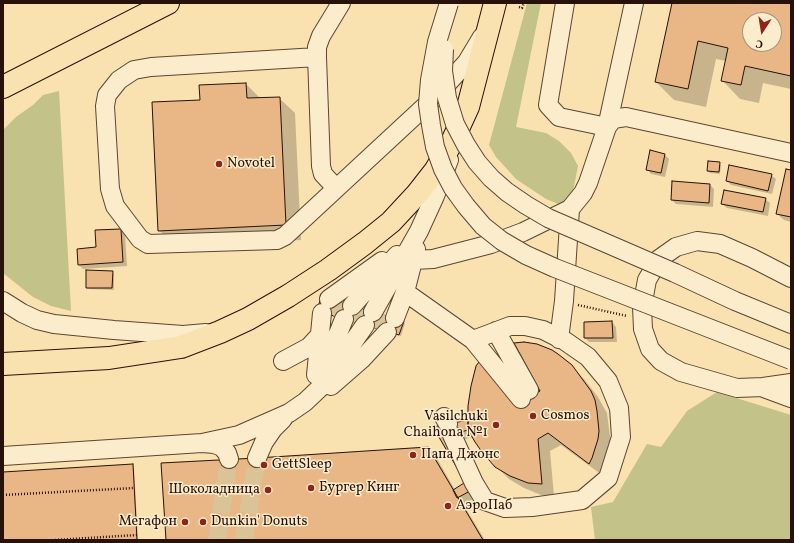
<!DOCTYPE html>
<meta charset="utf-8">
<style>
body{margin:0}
#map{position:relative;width:794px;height:543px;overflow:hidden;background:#f9e2b0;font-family:Vollkorn,serif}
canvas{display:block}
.frame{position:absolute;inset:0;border:4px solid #281109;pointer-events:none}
.north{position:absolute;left:742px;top:12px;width:40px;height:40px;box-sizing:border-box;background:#fbeccc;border:1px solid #a7947e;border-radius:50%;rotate:192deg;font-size:11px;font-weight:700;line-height:16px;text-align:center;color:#281109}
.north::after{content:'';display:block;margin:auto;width:14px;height:18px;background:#8f2418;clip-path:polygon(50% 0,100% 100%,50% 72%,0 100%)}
</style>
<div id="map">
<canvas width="794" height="543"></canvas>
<div class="frame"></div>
<div class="north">С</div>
</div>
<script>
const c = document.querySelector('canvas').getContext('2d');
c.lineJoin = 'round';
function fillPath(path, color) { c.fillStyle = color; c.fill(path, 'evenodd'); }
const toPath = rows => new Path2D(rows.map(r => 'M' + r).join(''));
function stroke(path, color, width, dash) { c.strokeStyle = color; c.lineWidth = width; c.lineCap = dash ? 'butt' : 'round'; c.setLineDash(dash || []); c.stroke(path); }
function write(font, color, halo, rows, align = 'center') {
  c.font = font + ' Vollkorn,serif'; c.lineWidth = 3; c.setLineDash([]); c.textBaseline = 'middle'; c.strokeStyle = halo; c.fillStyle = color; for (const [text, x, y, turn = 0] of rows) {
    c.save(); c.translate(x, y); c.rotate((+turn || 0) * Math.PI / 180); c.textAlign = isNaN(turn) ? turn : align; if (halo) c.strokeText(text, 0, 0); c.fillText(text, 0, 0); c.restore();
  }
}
const green = toPath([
 [527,3,541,3,516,127,546,133,559,141,571,153,578,166,572,196,561,205,546,199,516,179,496,157,489,145],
 [59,91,71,311,51,306,33,297,3,273,3,130,16,117,33,105,43,95],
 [717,392,791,415,791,540,595,540,591,507,613,502,647,444,661,447,687,411]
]);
const shadow = toPath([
 [673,3,791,3,791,89,763,83,759,103,740,99,722,80,726,61,716,59,706,107,674,100,656,82],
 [750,20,774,20,774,44,750,44],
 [246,84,260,98,279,98,295,113,301,240,175,246,159,230,201,101],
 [651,152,665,155,669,159,665,177,651,174,647,169],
 [719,163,721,165,720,174,710,173,708,171],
 [791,171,791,222,784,220,777,214],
 [771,175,776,179,772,194,731,185,727,181],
 [710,185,714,189,713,207,676,204,672,200],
 [765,199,770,203,768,216,727,208,722,204],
 [121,230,125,234,127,266,83,269,79,265,97,248],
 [112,272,114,274,114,290,89,289,87,287],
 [320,313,403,321,405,323,401,336],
 [612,322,616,327,617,342,589,342,585,338],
 [571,366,584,379,598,397,607,413,611,444,602,475,561,445,550,451,554,496,541,495,524,488,509,479,496,466,473,437,456,442,480,496,463,504,485,540,167,540,427,448,436,457,455,490,465,484,460,473,434,428,467,421,518,406,541,391],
 [132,466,134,467,138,540,3,540,3,473]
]);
const building = toPath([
 [672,3,791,3,791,76,745,66,741,85,721,81,728,48,698,41,688,89,655,82,672,3],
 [750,20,774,20,774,44,750,44,750,20],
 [246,83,247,98,280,97,286,225,158,231,152,102,200,100,199,85,246,83],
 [650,150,665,154,661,173,646,170,650,150],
 [708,161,720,162,719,172,707,171,708,161],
 [729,165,772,174,768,191,726,181,729,165],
 [786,169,791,170,791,217,776,214,786,169],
 [672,181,710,184,709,203,671,200,672,181],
 [724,190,766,198,763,212,721,204,724,190],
 [121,229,123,262,78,265,77,249,96,247,95,230,121,229],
 [86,270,113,271,112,288,86,288,86,270],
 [321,297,404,321,399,335,317,311,321,297],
 [612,321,613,338,584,338,584,322,612,321],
 [524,342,537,344,552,350,558,354,572,365,591,391,595,400,597,411,599,431,598,439,592,458,589,464,548,433,538,439,542,484,528,483,510,476,495,467,482,452,475,442,468,430,468,406,471,386,476,366,481,359,516,406,540,391,514,343,524,342],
 [468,420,468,430,450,435,474,489,457,498,453,490,464,483,460,473,433,427,468,420],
 [428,447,483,540,166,540,161,463,257,458,428,447],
 [133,464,137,540,3,540,3,472,133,464]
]);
const minorTunnel = toPath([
 [334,316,342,303],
 [354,322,362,309],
 [375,328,383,314],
 [217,540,229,459],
 [244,540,257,458]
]);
const path = toPath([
 [519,7,522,8,524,3],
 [578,305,627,316],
 [3,495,134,488],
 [55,540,137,535]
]);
const minor = toPath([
 [565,3,548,105,559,117,607,127,634,3],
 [317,57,151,67,134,70,119,80,107,95,105,106,110,189,115,206,140,239,148,244,277,240,285,236,436,96,467,62,482,37],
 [336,188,323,174,321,166,317,57,317,47,321,36,341,3],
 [570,209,583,193,588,183,607,127,613,119,626,117,791,153],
 [413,260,433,259,491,244,523,232,570,209,564,301,559,339],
 [675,273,735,301,791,324],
 [791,278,752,258,720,244,697,241,676,247,659,259,647,280,642,307,643,329,650,349,661,361,681,372,737,388,763,387,791,383],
 [405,292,473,340,521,399],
 [329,299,382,261],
 [3,301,22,313,37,320,54,324,114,330,183,335,206,333],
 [352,306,397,255],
 [373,312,419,231,435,196,449,160],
 [395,318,405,292,416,249],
 [496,331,529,390],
 [283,361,309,347,319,336],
 [316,375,322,313],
 [321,376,344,319],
 [331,386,362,359,387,332],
 [764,388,791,398],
 [444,417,448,424],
 [452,435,474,483,485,501,505,508,532,507,582,500,608,478,621,437,619,408,608,381,588,357,565,341,543,330,525,326,510,326,473,340],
 [203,443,214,444,222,447,227,453,229,459],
 [3,456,202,443,239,435,289,413,305,402,324,384,365,325],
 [257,458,264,442,273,429,283,419]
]);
const major = toPath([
 [3,87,168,3],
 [3,364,109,358,181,347,220,332,248,319,288,296,328,270,365,243,391,222,417,194,435,171,451,144,468,107,495,3]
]);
const minorBridge = toPath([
 [449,3,437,42,430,80,428,104,431,125,435,147,443,169,453,188,466,206,483,226,502,241,526,255,555,268,791,360],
 [444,49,443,71,447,98,455,124,466,145,477,162,491,178,507,192,526,205,548,218,675,273]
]);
const markers = [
 [219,164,4,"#8f2418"],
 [533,416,4,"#8f2418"],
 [496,425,4,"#8f2418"],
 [413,455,4,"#8f2418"],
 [264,465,4,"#8f2418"],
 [311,488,4,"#8f2418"],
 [268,490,4,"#8f2418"],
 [448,506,4,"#8f2418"],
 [185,522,4,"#8f2418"],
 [203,522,4,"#8f2418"]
];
const poiNames = [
 ["Novotel",227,164],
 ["Cosmos",541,416],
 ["Vasilchuki",488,417,"right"],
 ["Chaihona №1",488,433,"right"],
 ["Папа Джонс",421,455],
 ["GettSleep",272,465],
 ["Бургер Кинг",319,488],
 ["Шоколадница",260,490,"right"],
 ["АэроПаб",456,506],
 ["Мегафон",177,522,"right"],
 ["Dunkin' Donuts",211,522]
];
fillPath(green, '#c3c288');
fillPath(shadow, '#0003');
fillPath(building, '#e9b685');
stroke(building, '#281109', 1);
stroke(minorTunnel, '#dac397', 18, [18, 9]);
stroke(minor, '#5c4533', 20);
stroke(major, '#281109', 24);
stroke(path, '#281109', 2.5, [1, 2]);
stroke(minor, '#fbeccc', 18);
stroke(major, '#f9e2b0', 22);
stroke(minorBridge, '#5c4533', 20, []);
stroke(minorBridge, '#fbeccc', 18);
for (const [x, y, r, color] of markers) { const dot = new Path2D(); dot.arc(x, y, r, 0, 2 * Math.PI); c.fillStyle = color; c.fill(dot); stroke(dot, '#fbeccc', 1.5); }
write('14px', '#281109', '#fbeccc', poiNames, 'left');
</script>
